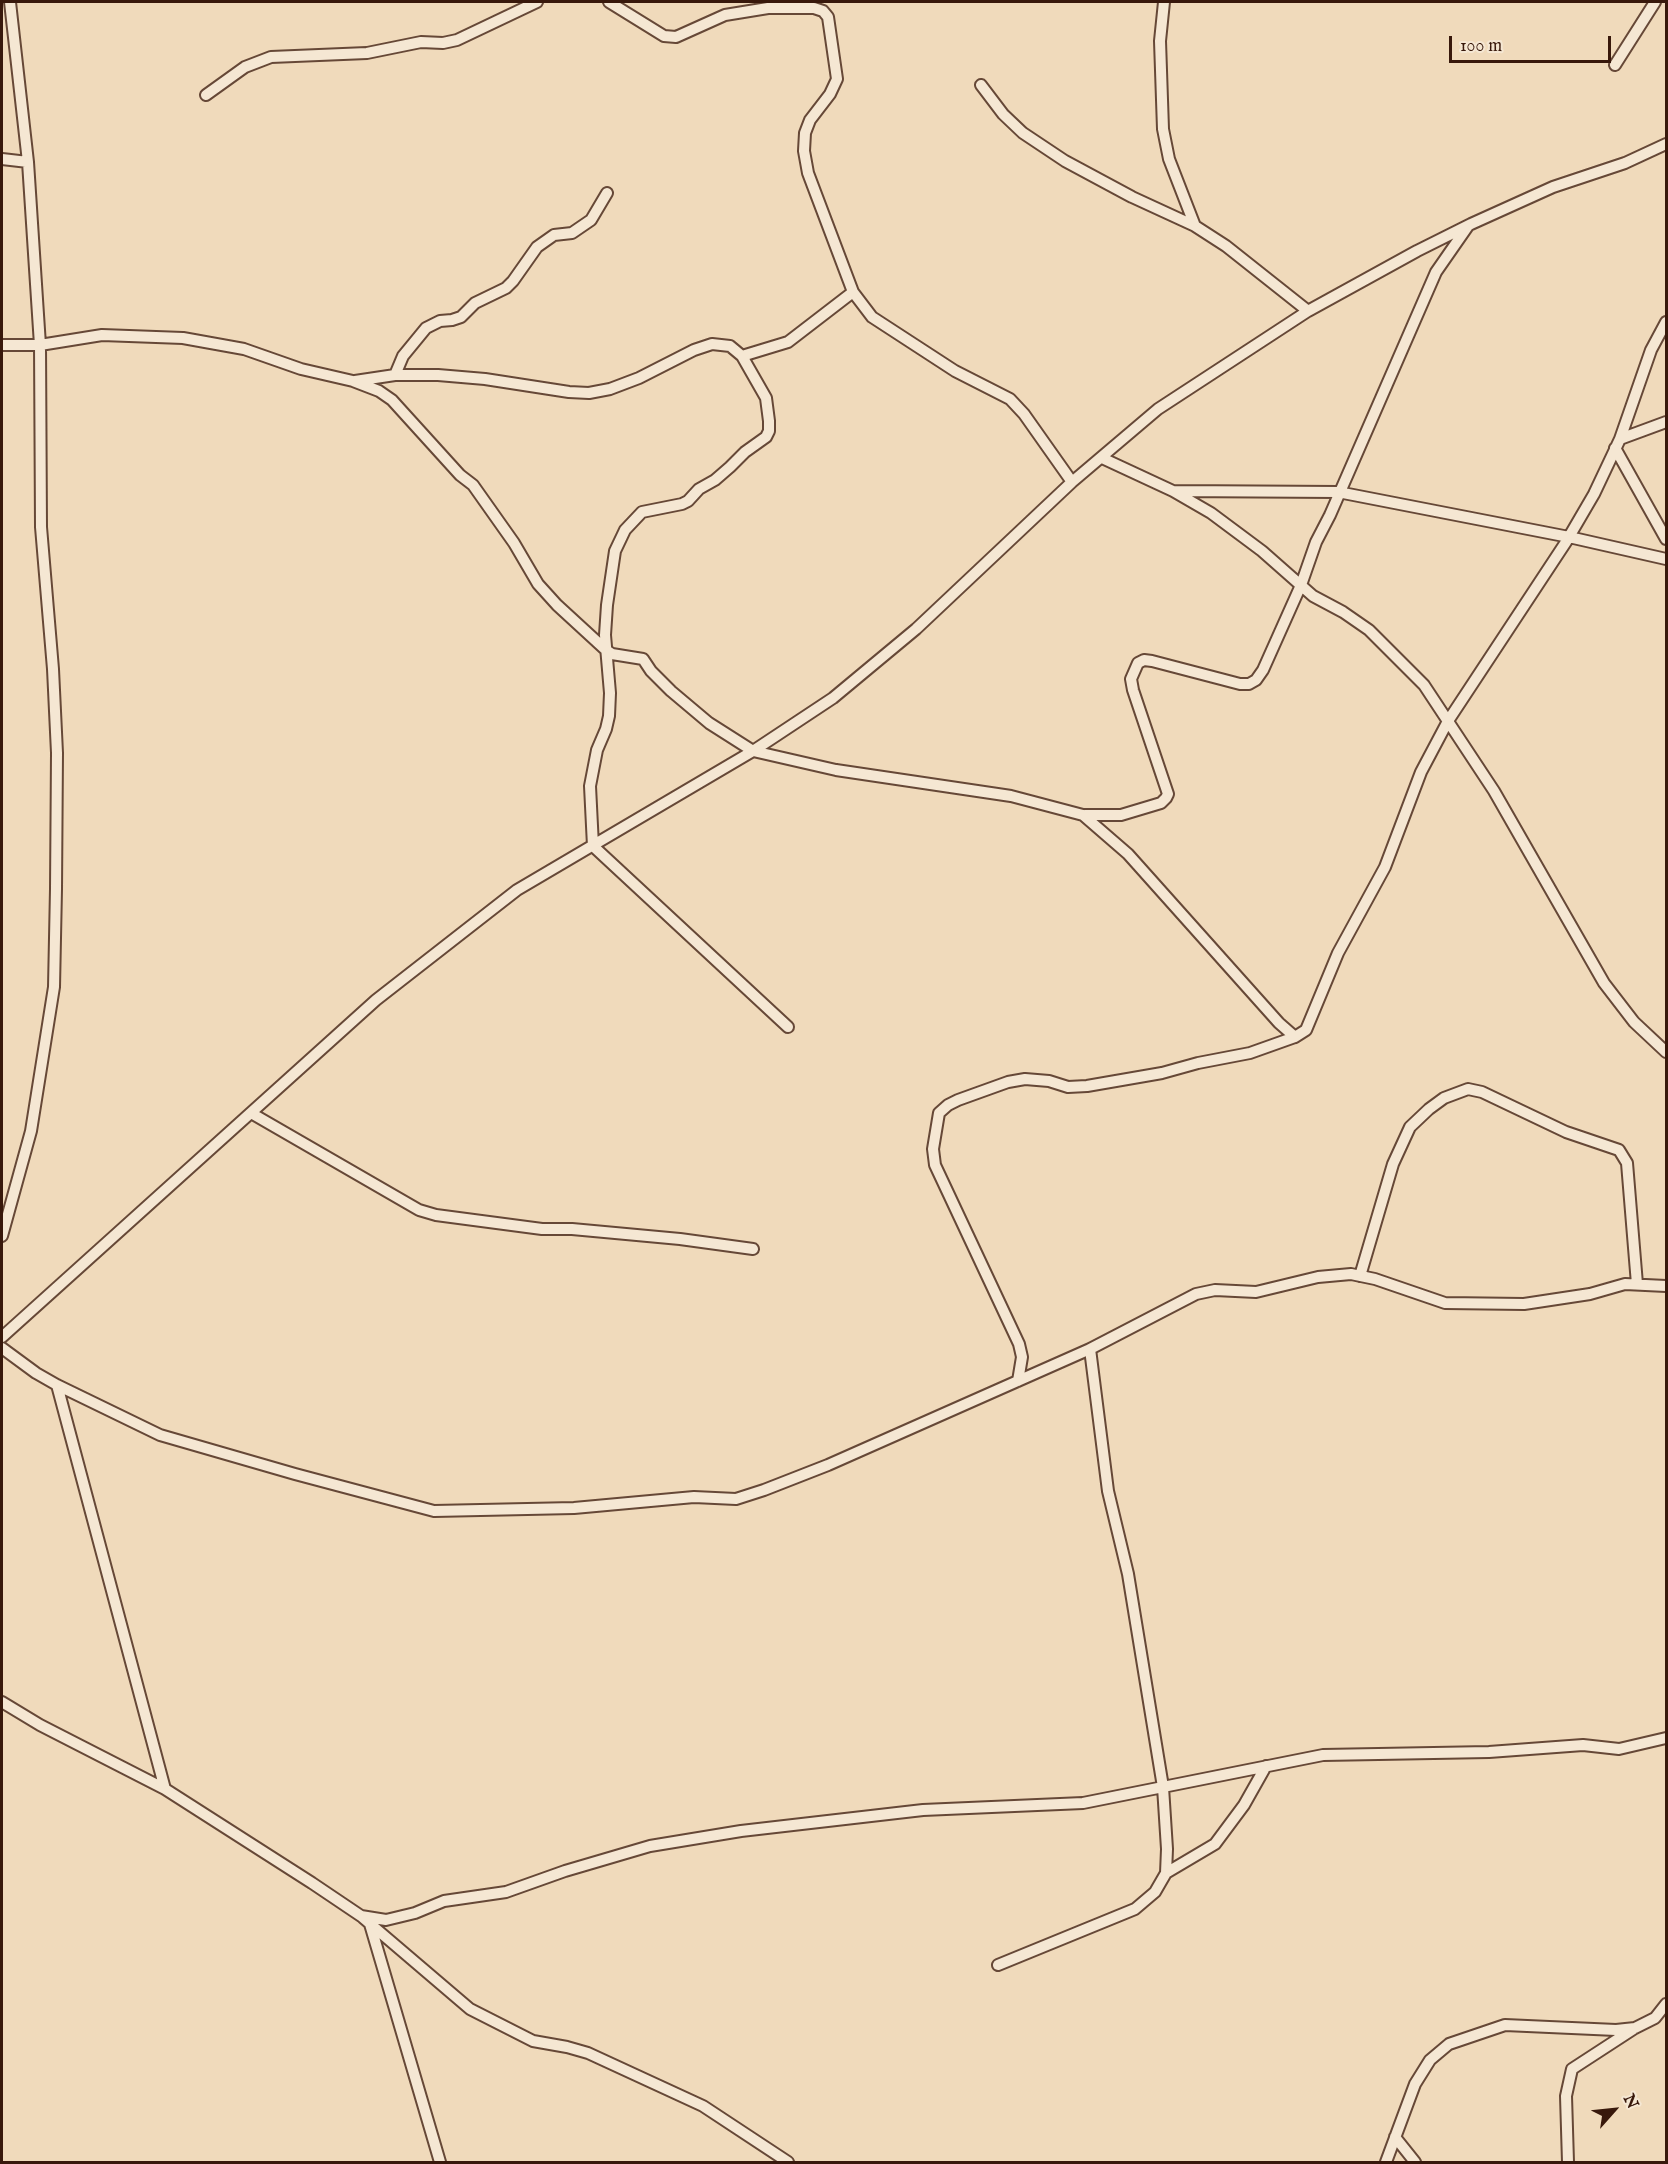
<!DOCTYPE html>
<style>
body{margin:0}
#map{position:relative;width:1668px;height:2164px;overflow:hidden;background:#f0dabb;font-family:"IM FELL English",serif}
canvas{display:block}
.frame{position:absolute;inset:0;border:3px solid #38180b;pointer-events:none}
.north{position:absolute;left:1584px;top:2080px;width:60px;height:60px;-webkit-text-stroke:4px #f5e7d3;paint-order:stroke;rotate:63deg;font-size:16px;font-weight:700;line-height:24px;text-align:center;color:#38180b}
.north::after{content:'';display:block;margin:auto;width:21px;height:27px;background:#38180b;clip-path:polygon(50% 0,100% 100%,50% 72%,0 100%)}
.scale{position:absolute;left:1449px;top:36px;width:162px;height:27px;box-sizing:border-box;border:3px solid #38180b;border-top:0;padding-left:8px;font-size:18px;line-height:21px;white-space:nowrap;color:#38180b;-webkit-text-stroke:4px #f5e7d3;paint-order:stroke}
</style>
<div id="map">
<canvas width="1668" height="2164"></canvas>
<div class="frame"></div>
<div class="north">N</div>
<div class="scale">100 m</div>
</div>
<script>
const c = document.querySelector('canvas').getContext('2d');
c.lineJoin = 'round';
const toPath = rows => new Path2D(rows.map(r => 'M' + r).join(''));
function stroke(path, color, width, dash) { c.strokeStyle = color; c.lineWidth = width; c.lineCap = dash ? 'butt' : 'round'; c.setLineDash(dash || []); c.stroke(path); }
const street = toPath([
 [609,2,664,36,676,37,725,15,768,8,814,8,823,11,828,17,837,79,830,94,810,120,805,133,804,151,808,173,853,292,872,317,955,371,1010,399,1024,414,1072,482],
 [1164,2,1160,41,1163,129,1169,159,1195,226],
 [1615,65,1655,2],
 [981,85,1003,114,1023,133,1065,161,1132,197,1195,226,1226,246,1308,311],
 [206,95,245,67,271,57,367,53,421,42,443,43,457,40,537,2],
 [2,159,28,162],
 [2,345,40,345,102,335,183,338,244,349,301,369,353,381,379,391,392,400,460,475,473,485,514,543,538,584,557,605,606,650,612,654,643,659,651,671,671,691,709,723,753,751,836,770,1011,796,1083,815,1128,854,1279,1023,1295,1037,1306,1030,1338,953,1385,867,1421,772,1448,721,1566,542,1594,494,1620,439,1651,350,1666,322],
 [742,356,788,342,853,292],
 [395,375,403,356,426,328,440,321,452,320,461,317,475,303,506,288,513,281,537,247,554,235,572,233,591,220,607,193],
 [355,381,395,375,438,375,485,379,569,392,589,393,610,389,639,378,694,350,712,344,730,346,742,356,766,398,769,421,769,431,766,437,745,452,730,467,715,480,699,489,688,501,682,504,642,512,625,530,615,551,607,605,605,635,610,693,609,716,606,729,597,750,590,786,593,846,788,1027],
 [1620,439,1666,422],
 [1615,448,1666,539],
 [1102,458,1173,491,1211,513,1262,551,1313,596,1343,612,1369,630,1424,685,1494,791,1604,983,1634,1022,1666,1052],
 [1174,491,1338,492,1569,537,1666,559],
 [1085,815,1121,815,1161,803,1166,798,1168,794,1133,690,1131,679,1138,663,1144,660,1152,661,1240,684,1249,684,1256,680,1263,670,1301,585,1316,542,1330,515,1436,272,1468,226],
 [251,1113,419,1210,436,1215,542,1229,572,1229,680,1239,753,1249],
 [2,1236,31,1131,54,987,56,889,57,753,53,669,41,527,40,345,28,162,10,2],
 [1360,1276,1393,1164,1410,1127,1429,1109,1444,1098,1468,1089,1482,1092,1566,1132,1619,1150,1627,1163,1637,1284],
 [2,1337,376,1000,517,890,753,751,833,698,916,629,1072,482,1158,409,1308,311,1417,251,1471,224,1553,187,1625,163,1666,144],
 [2,1348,36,1373,57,1385,160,1435,295,1474,434,1511,574,1508,694,1497,736,1499,764,1490,828,1465,1090,1349,1196,1294,1215,1290,1256,1292,1318,1277,1351,1274,1375,1279,1445,1303,1524,1304,1590,1294,1625,1284,1666,1286],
 [1018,1381,1022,1357,1019,1344,935,1165,933,1149,939,1113,948,1105,958,1100,1008,1082,1025,1079,1049,1081,1068,1087,1087,1086,1162,1073,1198,1063,1250,1053,1295,1037],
 [57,1385,165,1789],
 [2,1702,40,1725,165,1789,312,1883,361,1916,470,2009,533,2041,567,2047,588,2053,703,2106,788,2162],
 [1166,1873,1215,1844,1244,1805,1266,1766],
 [361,1916,386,1920,415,1913,444,1901,506,1892,565,1871,650,1846,741,1831,923,1810,1083,1803,1323,1755,1489,1752,1583,1745,1619,1749,1666,1738],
 [370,1924,440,2162],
 [998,1965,1135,1909,1155,1892,1166,1873,1167,1849,1163,1787,1128,1574,1108,1491,1090,1349],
 [1395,2137,1415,2162],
 [1386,2162,1415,2084,1430,2060,1449,2044,1505,2025,1616,2030,1635,2028],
 [1568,2162,1566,2096,1572,2069,1635,2028,1655,2018,1666,2004]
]);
stroke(street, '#664837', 14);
stroke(street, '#f5e7d3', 10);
</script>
